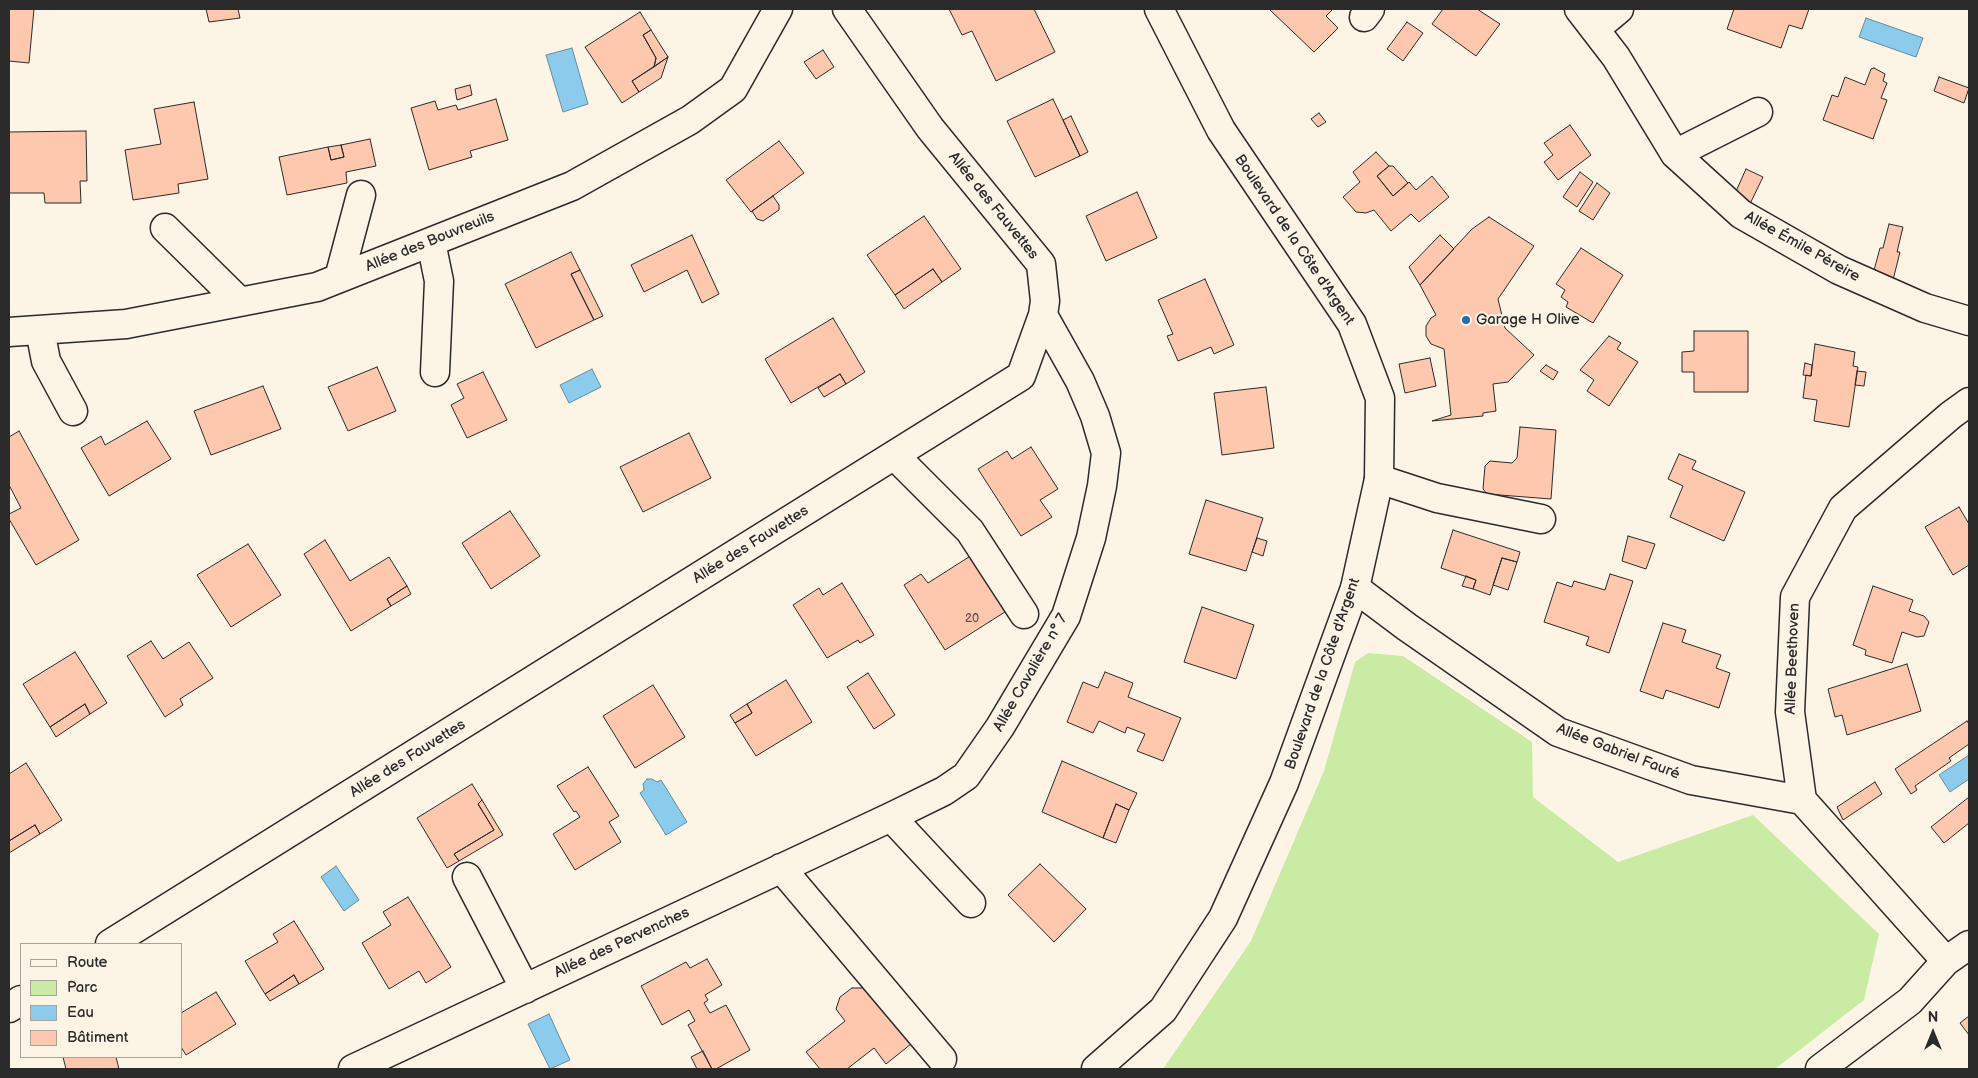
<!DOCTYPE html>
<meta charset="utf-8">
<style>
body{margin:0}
#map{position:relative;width:1978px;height:1078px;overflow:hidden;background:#fcf5e5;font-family:"Balsamiq Sans",sans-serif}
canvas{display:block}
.frame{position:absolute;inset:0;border:10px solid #2b2b2b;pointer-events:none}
.legend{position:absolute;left:20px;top:943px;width:162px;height:115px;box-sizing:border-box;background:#fcf5e5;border:1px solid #a8a49b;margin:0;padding:6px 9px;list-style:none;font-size:15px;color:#2b2b2b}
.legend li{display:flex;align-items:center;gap:10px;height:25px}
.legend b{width:25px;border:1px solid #a8a49b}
.north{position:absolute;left:1908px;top:1008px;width:50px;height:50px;-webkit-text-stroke:4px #fcf5e5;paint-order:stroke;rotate:0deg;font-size:14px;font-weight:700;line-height:20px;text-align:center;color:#2b2b2b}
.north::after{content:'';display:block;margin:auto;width:18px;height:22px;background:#2b2b2b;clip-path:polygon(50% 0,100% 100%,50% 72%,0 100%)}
</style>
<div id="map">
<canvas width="1978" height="1078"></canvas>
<div class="frame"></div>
<ul class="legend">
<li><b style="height:6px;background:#fcf5e5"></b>Route</li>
<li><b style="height:14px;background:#c9eba4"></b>Parc</li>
<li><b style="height:14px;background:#8bccec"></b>Eau</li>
<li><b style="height:14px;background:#fec8af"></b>Bâtiment</li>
</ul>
<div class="north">N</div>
</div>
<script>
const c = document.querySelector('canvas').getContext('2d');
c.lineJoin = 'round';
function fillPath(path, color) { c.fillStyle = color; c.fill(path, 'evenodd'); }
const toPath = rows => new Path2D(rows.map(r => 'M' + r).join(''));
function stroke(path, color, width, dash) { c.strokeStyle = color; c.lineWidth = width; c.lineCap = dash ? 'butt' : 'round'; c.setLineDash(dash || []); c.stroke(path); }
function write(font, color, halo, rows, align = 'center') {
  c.font = font + ' "Balsamiq Sans",sans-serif'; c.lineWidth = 4; c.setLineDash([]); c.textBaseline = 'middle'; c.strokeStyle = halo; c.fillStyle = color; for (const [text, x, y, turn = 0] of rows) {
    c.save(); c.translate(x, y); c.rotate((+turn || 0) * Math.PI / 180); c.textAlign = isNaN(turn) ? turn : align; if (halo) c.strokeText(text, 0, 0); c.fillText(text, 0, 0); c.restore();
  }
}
const green = toPath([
 [1368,653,1403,656,1532,742,1533,797,1618,862,1753,815,1879,934,1864,1000,1775,1069,1163,1069,1251,941,1324,771,1355,662]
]);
const water = toPath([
 [1866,18,1923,38,1916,57,1859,37,1866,18],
 [572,48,588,104,563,112,546,55,572,48],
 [592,369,601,387,569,403,560,385,592,369],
 [1969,755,1969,779,1950,792,1939,775,1969,755],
 [647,779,652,779,657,782,661,780,687,822,666,835,640,793,644,790,643,784,647,779],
 [336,866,359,900,344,911,321,877,336,866],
 [549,1014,570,1060,550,1069,528,1024,549,1014]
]);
const building = toPath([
 [9,9,34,9,29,63,9,61,9,9],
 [206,9,238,9,240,18,209,22,206,9],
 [949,9,1034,9,1055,52,996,81,972,31,962,35,949,9],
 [1269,9,1333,9,1326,16,1338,28,1314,52,1269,9],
 [1443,9,1477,9,1500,24,1476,56,1432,24,1443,9],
 [1734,9,1809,9,1802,29,1789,25,1781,48,1727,29,1734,9],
 [640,12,651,30,643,35,656,58,654,67,632,81,639,92,622,103,585,47,640,12],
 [1407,22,1423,33,1403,61,1387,49,1407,22],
 [651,30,668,57,654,67,656,58,643,35,651,30],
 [823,50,834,67,816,79,804,62,823,50],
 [668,57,661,78,639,92,632,81,668,57],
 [1874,68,1885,74,1883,81,1887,83,1881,98,1887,100,1873,139,1823,120,1832,95,1838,97,1845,77,1865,85,1871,69,1874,68],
 [1939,77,1969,88,1964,103,1934,91,1939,77],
 [470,85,472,95,457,100,455,89,470,85],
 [496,99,508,140,470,151,472,157,429,170,411,108,435,101,438,110,456,105,458,110,496,99],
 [1053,99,1080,156,1035,177,1007,121,1053,99],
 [194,102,208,179,178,184,179,193,133,200,125,150,161,144,154,109,194,102],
 [1319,113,1326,122,1318,127,1311,119,1319,113],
 [1071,116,1088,152,1080,156,1063,120,1071,116],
 [1570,125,1591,155,1558,180,1544,162,1553,155,1544,143,1570,125],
 [86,131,87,181,80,181,81,203,45,203,44,193,9,193,9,132,86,131],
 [370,139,376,166,346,172,347,183,287,195,279,157,328,147,331,160,344,157,341,145,370,139],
 [779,141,804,173,751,212,726,180,779,141],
 [341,145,344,157,331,160,328,147,341,145],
 [1376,152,1389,166,1377,176,1393,196,1409,182,1416,190,1432,176,1449,197,1419,222,1411,214,1391,231,1374,210,1366,213,1356,212,1343,197,1360,182,1353,172,1376,152],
 [1389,166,1393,166,1408,183,1393,196,1377,176,1389,166],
 [1746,169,1763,177,1748,208,1733,198,1746,169],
 [1580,172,1593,182,1577,207,1563,197,1580,172],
 [1597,183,1610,193,1593,220,1579,211,1597,183],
 [1137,192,1157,238,1106,261,1086,216,1137,192],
 [773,196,779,205,779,210,763,221,757,219,752,211,773,196],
 [924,216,961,269,942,282,933,269,895,295,867,255,924,216],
 [1489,217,1534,246,1498,299,1505,328,1534,355,1508,382,1493,384,1496,411,1483,413,1483,416,1432,421,1451,415,1444,349,1431,344,1426,336,1426,326,1431,318,1436,315,1420,285,1472,229,1489,217],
 [1889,224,1903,227,1897,252,1900,252,1893,280,1873,274,1880,248,1883,248,1889,224],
 [692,235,719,294,702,303,687,270,644,292,631,265,692,235],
 [1440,235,1454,249,1420,285,1409,267,1440,235],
 [1581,248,1623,275,1593,323,1566,307,1568,302,1561,297,1565,290,1556,284,1581,248],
 [571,252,580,270,571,274,594,320,536,348,505,284,571,252],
 [933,269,942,282,904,309,895,295,933,269],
 [580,270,603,316,594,320,571,274,580,270],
 [1205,279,1234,345,1214,354,1211,347,1178,361,1167,336,1173,334,1158,300,1205,279],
 [833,318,865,372,846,384,840,374,791,403,765,359,833,318],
 [1694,331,1748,331,1748,392,1694,392,1694,372,1682,372,1682,352,1694,351,1694,331],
 [1609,336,1621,343,1617,349,1638,362,1609,406,1587,391,1594,380,1580,370,1609,336],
 [1815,344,1855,352,1853,366,1858,367,1849,427,1814,421,1817,400,1803,398,1806,375,1811,376,1815,344],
 [1430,358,1436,386,1405,393,1399,364,1430,358],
 [1805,363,1812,365,1811,376,1803,375,1805,363],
 [1546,365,1558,372,1553,380,1540,371,1546,365],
 [377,367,396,411,348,431,328,387,377,367],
 [1857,371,1866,372,1864,386,1855,385,1857,371],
 [483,372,507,420,467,438,451,405,464,398,457,384,483,372],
 [840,374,846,384,824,397,818,388,840,374],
 [263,386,281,429,211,455,194,411,263,386],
 [1266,387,1274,448,1222,455,1214,393,1266,387],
 [147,421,171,459,109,496,81,448,101,436,105,445,147,421],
 [1520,427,1556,430,1551,499,1487,494,1483,489,1485,466,1490,461,1512,463,1517,458,1520,427],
 [19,431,79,540,36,565,9,519,9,514,21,508,9,485,9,437,19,431],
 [689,433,711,478,643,512,620,467,689,433],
 [1031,447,1058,489,1040,500,1052,517,1021,536,978,469,1007,451,1012,459,1031,447],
 [1679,454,1696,461,1692,469,1745,492,1724,541,1670,517,1683,486,1668,479,1679,454],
 [1206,500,1263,518,1246,571,1189,554,1206,500],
 [1959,507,1969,524,1969,565,1953,575,1925,527,1959,507],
 [510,511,540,556,491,589,462,543,510,511],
 [1453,530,1520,552,1517,562,1502,558,1490,595,1473,589,1476,580,1441,568,1453,530],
 [1628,536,1655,544,1646,569,1622,561,1628,536],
 [1257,538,1267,541,1263,556,1252,552,1257,538],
 [325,540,350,581,389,557,407,586,387,599,391,606,351,631,304,554,325,540],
 [248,544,281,595,231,627,197,575,248,544],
 [972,555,1008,610,945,650,904,585,921,574,928,583,972,555],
 [1502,558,1517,562,1508,590,1493,585,1502,558],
 [1610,574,1633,581,1609,653,1586,645,1589,637,1544,622,1557,582,1572,587,1574,581,1605,590,1610,574],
 [1466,576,1476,580,1473,589,1462,586,1466,576],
 [842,583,874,635,860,643,858,640,827,658,793,605,819,588,823,595,842,583],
 [407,586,411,594,391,606,387,599,407,586],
 [1873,586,1913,600,1909,611,1924,616,1929,622,1924,636,1917,637,1902,632,1892,663,1865,655,1866,650,1853,645,1873,586],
 [1202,607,1254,625,1236,679,1184,662,1202,607],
 [1663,623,1686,630,1682,642,1721,655,1716,668,1730,673,1719,708,1666,690,1663,699,1640,691,1663,623],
 [151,641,163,659,189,642,213,678,180,699,183,705,165,717,127,656,151,641],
 [75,652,107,703,90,714,85,704,50,727,23,684,75,652],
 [1907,664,1921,711,1847,735,1842,715,1835,717,1828,689,1907,664],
 [1105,672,1133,683,1128,697,1181,718,1163,761,1137,751,1145,734,1127,727,1125,733,1099,721,1093,733,1067,722,1083,682,1098,688,1105,672],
 [868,673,895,715,874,729,847,687,868,673],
 [786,680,812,722,756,756,735,723,752,713,747,704,786,680],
 [653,685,685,737,635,768,603,716,653,685],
 [85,704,90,714,56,737,50,727,85,704],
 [747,704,752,713,735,723,730,715,747,704],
 [1967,721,1969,724,1969,744,1949,758,1951,761,1915,786,1917,790,1911,794,1895,769,1967,721],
 [1062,761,1137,793,1129,810,1116,804,1103,838,1042,812,1062,761],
 [26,763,62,820,40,834,35,825,9,841,9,774,26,763],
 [588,767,619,816,609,822,621,842,575,870,553,834,580,817,576,811,574,812,557,786,588,767],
 [1875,782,1882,794,1843,820,1837,807,1875,782],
 [472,784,482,800,478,804,494,830,454,854,459,861,447,868,417,818,472,784],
 [1969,797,1969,823,1944,843,1931,827,1969,797],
 [482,800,503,835,459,861,454,854,494,830,478,804,482,800],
 [1116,804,1129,810,1116,843,1103,838,1116,804],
 [35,825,40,834,9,853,9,841,35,825],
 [1040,864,1086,909,1054,942,1008,895,1040,864],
 [408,897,451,967,426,983,419,971,389,989,362,943,391,925,383,912,408,897],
 [294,921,324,969,299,984,294,975,265,994,245,961,278,942,273,934,294,921],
 [707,959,722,985,705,995,708,1000,704,1003,710,1013,726,1005,750,1050,716,1069,712,1069,688,1025,695,1021,689,1010,662,1025,641,986,686,962,690,968,707,959],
 [294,975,299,984,270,1001,265,994,294,975],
 [852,988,867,988,911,1044,886,1064,874,1048,847,1069,820,1069,806,1052,845,1021,836,1009,840,997,852,988],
 [216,992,236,1024,186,1055,181,1047,181,1013,216,992],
 [1969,1016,1969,1035,1960,1023,1969,1016],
 [703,1051,712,1069,697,1069,691,1057,703,1051],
 [63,1057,116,1057,119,1069,66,1069,63,1057]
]);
const minor = toPath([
 [1579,9,1616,57,1675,154,1741,214,1839,270,1925,308,1969,321],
 [1364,17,1370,9],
 [1595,29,1619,9],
 [1675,154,1758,112],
 [165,228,239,301],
 [431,242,439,281,435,372],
 [339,278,361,195],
 [40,330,46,361,73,411],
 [9,332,126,324,317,287,572,186,690,120,733,89,778,9],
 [895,456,970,531,1024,614],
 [1379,479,1437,498,1541,519],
 [1355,588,1407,627,1558,732,1691,780,1802,800],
 [891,817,971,903],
 [781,868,942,1059],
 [467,877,525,989],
 [110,944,1021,376,1043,315,1045,301,1041,264,930,128,847,9],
 [1946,961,1802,800,1790,712,1795,597,1843,508,1951,415,1969,402],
 [9,1008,21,1000],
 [353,1069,891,817,944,791,966,776,1000,727,1066,616,1091,538,1102,486,1106,453,1095,416,1080,381,1043,315],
 [1820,1069,1910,1001,1946,961,1969,945]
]);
const major = toPath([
 [1096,1069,1163,1010,1223,918,1284,783,1355,588,1379,479,1380,398,1352,324,1221,130,1159,9]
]);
const markers = [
 [1466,320,5,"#1f6fb2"]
];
const numberNames = [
 ["20",972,619]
];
const streetNames = [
 ["Allée des Fauvettes",993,206,51],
 ["Boulevard de la Côte d'Argent",1294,240,56],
 ["Allée des Bouvreuils",430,242,-22],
 ["Allée Émile Péreire",1802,247,29],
 ["Allée des Fauvettes",751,545,-32],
 ["Allée Beethoven",1793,659,-88],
 ["Allée Cavalière n° 7",1031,673,-60],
 ["Boulevard de la Côte d'Argent",1323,674,-71],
 ["Allée Gabriel Fauré",1618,752,21],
 ["Allée des Fauvettes",408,759,-32],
 ["Allée des Pervenches",622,943,-25]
];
const poiNames = [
 ["Garage H Olive",1476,320]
];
fillPath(green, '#c9eba4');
fillPath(water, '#8bccec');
stroke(water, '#658c9f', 1);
fillPath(building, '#fec8af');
stroke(building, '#2b2b2b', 1);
stroke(minor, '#2b2b2b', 31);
stroke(major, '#2b2b2b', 31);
stroke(minor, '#fcf5e5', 28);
stroke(major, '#fcf5e5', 28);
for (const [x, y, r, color] of markers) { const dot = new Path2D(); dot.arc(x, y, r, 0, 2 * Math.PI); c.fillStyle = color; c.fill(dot); stroke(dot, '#fcf5e5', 2); }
write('12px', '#60524c', null, numberNames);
write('15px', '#2b2b2b', '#fcf5e5', streetNames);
write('15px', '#2b2b2b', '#fcf5e5', poiNames, 'left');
</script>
